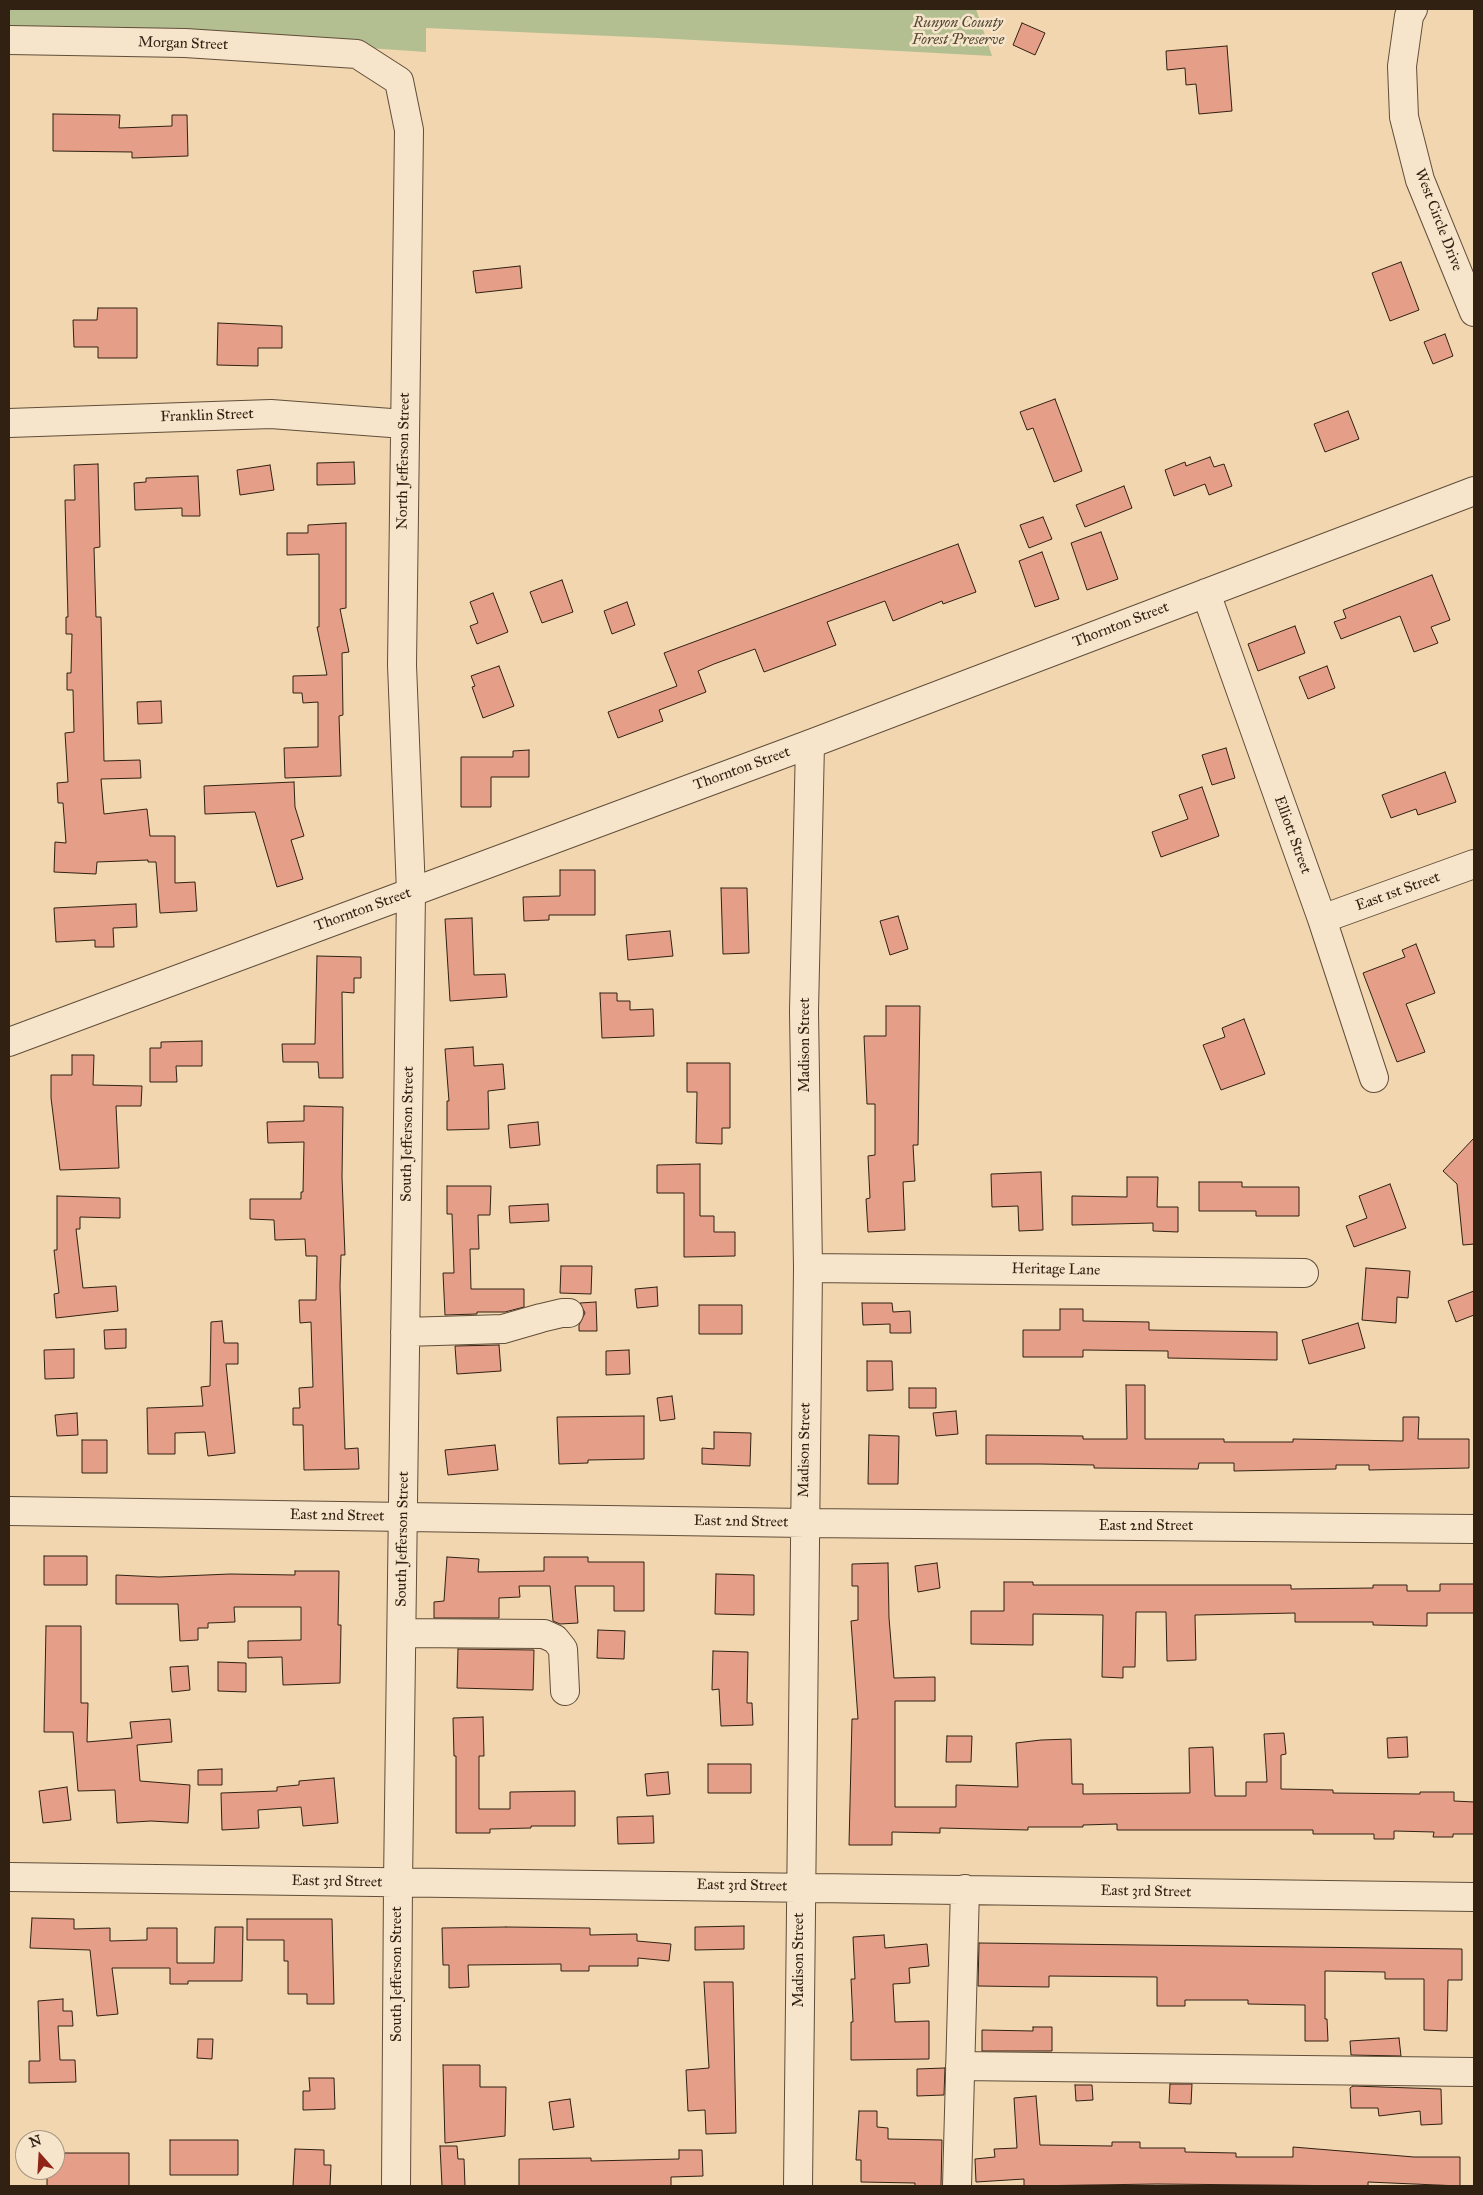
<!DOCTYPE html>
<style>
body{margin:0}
#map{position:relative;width:1483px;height:2195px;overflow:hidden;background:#f1d6af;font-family:"IM FELL Great Primer",serif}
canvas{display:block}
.frame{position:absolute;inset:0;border:10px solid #312112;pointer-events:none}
.north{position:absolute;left:15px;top:2130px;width:50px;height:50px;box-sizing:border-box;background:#f6e4cb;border:1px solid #a79681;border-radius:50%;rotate:341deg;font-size:14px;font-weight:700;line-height:20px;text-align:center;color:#312112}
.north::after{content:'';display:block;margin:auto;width:18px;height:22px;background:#8f2418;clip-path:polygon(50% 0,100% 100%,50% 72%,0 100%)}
</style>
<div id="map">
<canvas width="1483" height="2195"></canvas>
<div class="frame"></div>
<div class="north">N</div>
</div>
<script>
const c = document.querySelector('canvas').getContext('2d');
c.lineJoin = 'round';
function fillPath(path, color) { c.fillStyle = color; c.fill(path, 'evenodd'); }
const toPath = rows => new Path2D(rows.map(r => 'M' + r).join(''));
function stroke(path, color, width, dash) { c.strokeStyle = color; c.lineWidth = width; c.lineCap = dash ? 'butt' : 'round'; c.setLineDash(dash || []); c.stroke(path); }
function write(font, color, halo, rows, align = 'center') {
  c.font = font + ' "IM FELL Great Primer",serif'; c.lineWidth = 5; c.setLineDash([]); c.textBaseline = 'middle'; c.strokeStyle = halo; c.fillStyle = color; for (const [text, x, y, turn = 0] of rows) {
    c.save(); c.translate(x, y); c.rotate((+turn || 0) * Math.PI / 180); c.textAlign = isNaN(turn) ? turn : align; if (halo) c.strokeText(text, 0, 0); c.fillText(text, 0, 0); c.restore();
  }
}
const green = toPath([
 [9,9,976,9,992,56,657,38,426,28,426,52,225,38,9,35]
]);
const building = toPath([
 [1022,23,1045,33,1035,55,1013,45,1022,23],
 [1227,46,1232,111,1199,114,1196,84,1186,85,1185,68,1167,70,1166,51,1227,46],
 [53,114,120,115,119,128,172,126,172,115,187,115,188,156,132,158,132,152,53,151,53,114],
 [1401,262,1419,310,1390,321,1372,273,1401,262],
 [520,266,522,288,476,293,473,271,520,266],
 [98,308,137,308,137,358,98,358,98,347,74,347,73,320,97,320,98,308],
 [218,323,282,326,282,348,258,348,258,366,217,365,218,323],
 [1445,334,1453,356,1433,364,1424,342,1445,334],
 [1055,399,1082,471,1054,482,1033,428,1027,430,1020,412,1055,399],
 [1348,411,1359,439,1325,452,1314,424,1348,411],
 [1210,457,1214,467,1224,464,1232,486,1209,495,1205,484,1174,496,1165,470,1185,462,1186,466,1210,457],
 [354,462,355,484,317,485,317,463,354,462],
 [98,464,100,547,94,548,96,617,101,617,104,761,140,760,141,778,101,779,104,814,147,809,150,836,175,836,175,883,195,882,197,911,160,913,156,862,148,862,148,860,97,862,96,874,54,872,55,842,66,843,63,803,58,803,57,783,68,782,65,733,74,732,73,690,67,690,67,673,71,673,72,634,66,634,66,617,68,617,65,500,75,500,74,465,98,464],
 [270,465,274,490,240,495,237,470,270,465],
 [198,476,200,516,182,516,182,508,135,510,134,483,146,482,146,478,198,476],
 [1124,486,1132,508,1085,527,1076,505,1124,486],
 [1043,517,1052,539,1029,548,1020,525,1043,517],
 [346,523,346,608,340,609,349,652,342,653,343,715,339,716,341,776,285,778,284,748,318,747,318,702,303,703,302,693,293,693,293,676,327,675,317,627,319,627,319,554,287,555,287,533,308,533,308,525,346,523],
 [1101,532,1118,579,1087,590,1071,543,1101,532],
 [958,544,976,592,943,604,942,601,893,621,885,601,827,622,836,645,764,672,755,649,714,664,698,671,706,692,659,710,663,721,618,738,608,712,677,686,664,653,958,544],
 [1042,552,1059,599,1035,607,1019,561,1042,552],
 [1432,575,1450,620,1431,627,1438,643,1414,652,1400,616,1341,639,1334,622,1346,618,1343,610,1432,575],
 [562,580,573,612,542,623,530,592,562,580],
 [493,593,508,632,477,644,470,626,478,623,470,602,493,593],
 [627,602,635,625,612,634,604,611,627,602],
 [1295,626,1305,653,1258,671,1248,644,1295,626],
 [499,666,514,706,483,718,472,687,475,686,471,676,499,666],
 [1327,666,1335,688,1308,699,1299,677,1327,666],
 [161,701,162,723,138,724,137,702,161,701],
 [1226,748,1235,778,1212,785,1202,755,1226,748],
 [529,750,529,777,491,777,491,807,461,807,461,757,513,757,513,751,529,750],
 [1445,772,1456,802,1418,815,1416,809,1391,818,1382,795,1445,772],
 [294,782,295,807,304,836,291,840,303,879,277,887,255,812,205,814,204,786,294,782],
 [1202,787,1219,836,1161,857,1152,832,1188,819,1179,795,1202,787],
 [560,870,595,870,595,915,549,915,549,920,524,921,523,897,560,896,560,870],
 [721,888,747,888,749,953,723,954,721,888],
 [136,904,137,927,113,928,114,947,95,947,95,940,56,942,54,908,136,904],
 [898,916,908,949,890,955,880,921,898,916],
 [472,918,474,975,505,974,507,997,450,1001,445,919,472,918],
 [670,931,673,956,628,960,626,935,670,931],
 [1416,944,1435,993,1406,1004,1425,1052,1397,1062,1363,973,1405,957,1402,950,1416,944],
 [317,956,361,957,361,978,354,978,354,993,342,992,343,1078,319,1078,318,1062,283,1062,282,1044,315,1044,317,956],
 [600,993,617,993,617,1001,630,1001,630,1010,653,1009,654,1036,602,1038,600,993],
 [886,1006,920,1006,918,1145,913,1145,915,1181,903,1182,905,1230,868,1232,866,1199,870,1198,868,1156,875,1155,875,1104,867,1104,864,1036,886,1036,886,1006],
 [1244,1019,1265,1074,1221,1090,1203,1045,1225,1037,1222,1028,1244,1019],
 [202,1041,202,1066,176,1066,177,1082,150,1082,150,1048,161,1048,161,1042,202,1041],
 [473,1047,474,1066,503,1064,505,1089,488,1091,489,1129,447,1130,447,1101,449,1101,445,1049,473,1047],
 [72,1055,94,1055,93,1085,142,1086,141,1106,116,1106,119,1168,60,1170,51,1098,51,1075,72,1075,72,1055],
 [687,1063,730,1063,730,1128,722,1128,722,1144,696,1143,697,1092,687,1092,687,1063],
 [304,1106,343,1107,342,1177,345,1255,341,1255,340,1286,345,1449,358,1448,359,1469,304,1470,303,1425,293,1425,293,1408,300,1408,299,1388,313,1387,311,1322,300,1323,299,1300,316,1300,317,1256,306,1256,305,1239,275,1240,274,1220,250,1219,250,1199,301,1199,301,1192,303,1192,304,1142,268,1143,267,1122,304,1121,304,1106],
 [538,1122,540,1145,510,1148,508,1125,538,1122],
 [1474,1138,1474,1244,1463,1245,1457,1184,1443,1171,1474,1138],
 [700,1164,700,1216,714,1216,714,1232,735,1232,735,1256,684,1257,684,1193,657,1193,657,1165,700,1164],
 [1041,1172,1043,1230,1019,1231,1018,1206,992,1207,991,1174,1041,1172],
 [1127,1177,1158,1177,1157,1207,1178,1207,1178,1232,1153,1231,1153,1223,1072,1225,1072,1196,1127,1197,1127,1177],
 [1199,1182,1242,1182,1242,1187,1299,1187,1299,1216,1256,1216,1256,1211,1199,1211,1199,1182],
 [1390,1184,1406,1228,1354,1247,1346,1226,1367,1218,1359,1196,1390,1184],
 [447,1186,491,1186,490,1215,478,1215,479,1249,470,1249,471,1289,524,1289,524,1307,505,1312,477,1312,477,1314,445,1315,443,1273,454,1273,452,1214,447,1214,447,1186],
 [57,1196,120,1198,120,1218,80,1217,80,1229,76,1229,83,1288,116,1286,118,1311,56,1318,54,1294,59,1293,54,1250,57,1250,57,1196],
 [548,1204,549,1221,510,1223,509,1206,548,1204],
 [561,1266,592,1266,591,1294,560,1293,561,1266],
 [1366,1268,1410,1271,1408,1298,1397,1297,1396,1323,1362,1320,1366,1268],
 [657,1287,658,1306,637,1308,635,1289,657,1287],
 [1474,1291,1474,1315,1456,1322,1448,1301,1474,1291],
 [596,1302,597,1331,579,1331,579,1325,585,1313,580,1303,596,1302],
 [862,1303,892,1303,893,1312,910,1311,911,1333,890,1333,890,1324,863,1325,862,1303],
 [699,1305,742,1305,742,1334,699,1334,699,1305],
 [1060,1309,1083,1309,1083,1321,1149,1322,1149,1330,1277,1332,1277,1360,1168,1358,1168,1351,1083,1350,1083,1357,1023,1357,1023,1330,1060,1330,1060,1309],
 [222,1321,224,1343,238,1343,238,1364,226,1364,235,1453,208,1456,205,1432,175,1433,175,1454,148,1454,147,1408,203,1406,201,1387,210,1386,211,1322,222,1321],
 [1358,1323,1365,1348,1309,1364,1302,1340,1358,1323],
 [126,1329,126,1348,105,1349,104,1330,126,1329],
 [499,1345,501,1371,457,1374,455,1346,499,1345],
 [74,1349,74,1378,45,1379,44,1350,74,1349],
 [629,1350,630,1374,606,1375,606,1351,629,1350],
 [867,1361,892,1361,893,1390,867,1391,867,1361],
 [1126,1385,1145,1385,1145,1439,1224,1439,1224,1442,1293,1442,1293,1439,1403,1441,1403,1417,1419,1417,1418,1439,1469,1439,1469,1468,1369,1470,1369,1465,1336,1465,1336,1469,1234,1471,1234,1463,1199,1463,1198,1469,1094,1468,1094,1465,1040,1464,986,1464,986,1435,1083,1436,1083,1439,1127,1439,1126,1385],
 [909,1388,936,1388,936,1408,909,1408,909,1388],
 [672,1396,675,1419,660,1421,657,1398,672,1396],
 [956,1411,958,1434,936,1436,933,1413,956,1411],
 [77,1413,78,1435,57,1436,55,1415,77,1413],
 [644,1416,644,1459,588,1460,588,1463,559,1464,557,1417,644,1416],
 [714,1432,751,1433,750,1466,702,1464,702,1448,714,1449,714,1432],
 [869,1435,899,1436,898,1484,868,1484,869,1435],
 [82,1440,107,1440,107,1473,82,1473,82,1440],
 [495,1445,498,1470,448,1475,445,1450,495,1445],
 [44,1556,87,1556,87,1585,44,1585,44,1556],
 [447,1557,479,1559,478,1572,544,1571,544,1557,588,1557,588,1562,644,1562,644,1611,614,1611,614,1586,575,1586,578,1623,560,1624,553,1621,550,1586,519,1586,520,1597,499,1598,499,1618,434,1618,434,1602,444,1601,447,1557],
 [888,1563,889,1618,894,1678,935,1677,935,1701,895,1701,895,1807,956,1807,956,1785,1018,1787,1016,1743,1041,1740,1071,1739,1072,1784,1083,1784,1083,1794,1190,1793,1189,1748,1213,1747,1215,1796,1246,1796,1246,1782,1267,1782,1264,1734,1284,1733,1286,1754,1281,1755,1281,1789,1333,1790,1333,1793,1420,1794,1420,1792,1454,1792,1454,1801,1474,1802,1474,1834,1453,1834,1453,1837,1433,1837,1434,1832,1394,1831,1394,1839,1374,1839,1374,1834,1313,1834,1313,1830,1117,1830,1117,1824,1083,1825,1083,1827,1028,1827,1028,1830,940,1828,940,1833,892,1832,892,1845,849,1845,852,1719,858,1719,851,1621,858,1620,858,1586,852,1586,852,1564,888,1563],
 [937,1563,940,1588,918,1592,915,1566,937,1563],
 [295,1571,339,1571,338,1625,341,1625,340,1683,283,1685,282,1657,248,1658,248,1641,301,1640,301,1607,234,1607,235,1622,208,1623,208,1628,198,1628,198,1640,180,1641,178,1604,116,1604,116,1575,159,1577,230,1574,295,1575,295,1571],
 [716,1574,754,1575,754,1615,715,1614,716,1574],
 [1004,1582,1033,1582,1033,1585,1291,1585,1291,1589,1373,1588,1373,1585,1407,1585,1407,1591,1440,1591,1440,1584,1474,1584,1474,1613,1427,1613,1427,1626,1373,1625,1373,1622,1295,1622,1295,1613,1195,1615,1196,1660,1167,1661,1166,1612,1136,1612,1135,1667,1123,1667,1123,1678,1102,1677,1103,1615,1033,1614,1033,1645,971,1644,971,1611,1004,1611,1004,1582],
 [46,1626,81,1626,81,1703,88,1703,87,1742,132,1738,130,1722,170,1719,172,1742,137,1745,140,1781,190,1785,188,1823,151,1821,117,1823,115,1790,78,1791,73,1732,44,1732,46,1626],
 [598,1630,625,1631,624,1659,597,1658,598,1630],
 [458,1649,534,1650,533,1690,457,1688,458,1649],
 [713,1651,748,1652,747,1703,752,1703,753,1725,721,1726,719,1689,712,1690,713,1651],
 [218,1662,246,1663,246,1692,218,1691,218,1662],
 [188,1666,190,1690,172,1692,170,1667,188,1666],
 [483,1717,484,1756,479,1756,479,1809,510,1809,510,1792,575,1791,575,1826,531,1826,531,1828,490,1829,490,1833,456,1833,456,1756,454,1756,453,1718,483,1717],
 [947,1736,972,1736,971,1762,946,1762,947,1736],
 [1407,1737,1408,1757,1388,1758,1387,1738,1407,1737],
 [708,1764,751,1764,751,1793,708,1793,708,1764],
 [222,1769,222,1785,198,1785,198,1770,222,1769],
 [668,1772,670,1794,647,1796,645,1774,668,1772],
 [334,1778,338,1823,303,1826,301,1807,258,1810,259,1828,222,1830,221,1793,277,1791,277,1787,299,1785,299,1781,334,1778],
 [67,1787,71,1820,43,1823,39,1791,67,1787],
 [653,1816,654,1843,618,1844,617,1817,653,1816],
 [32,1918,74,1919,74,1929,110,1928,110,1941,147,1940,147,1928,177,1928,177,1963,214,1963,215,1927,243,1927,242,1981,188,1981,188,1984,170,1984,170,1968,112,1968,118,2014,97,2016,90,1950,30,1948,32,1918],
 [247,1919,332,1919,334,2004,307,2004,307,1994,288,1994,288,1961,284,1961,284,1940,247,1940,247,1919],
 [744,1926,744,1949,695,1950,695,1927,744,1926],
 [506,1927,590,1928,590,1935,637,1934,637,1941,671,1944,669,1961,638,1958,638,1966,589,1966,589,1971,561,1971,561,1964,468,1965,469,1987,449,1988,449,1965,443,1965,442,1928,506,1927],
 [884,1935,885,1948,927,1944,929,1966,909,1968,910,1983,893,1984,895,2022,929,2021,929,2059,851,2060,851,2022,853,2022,851,1979,855,1979,853,1937,884,1935],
 [979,1943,1462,1949,1462,1980,1448,1980,1447,2031,1424,2030,1424,1979,1385,1979,1385,1972,1325,1971,1325,2019,1327,2019,1328,2041,1305,2041,1305,2005,1248,2004,1248,2000,1185,2000,1185,2006,1157,2006,1157,1977,1049,1976,1049,1987,978,1986,979,1943],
 [704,1982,733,1982,736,2133,706,2134,705,2110,688,2111,686,2070,709,2068,704,1982],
 [63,1999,63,2011,72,2011,73,2026,58,2026,60,2060,75,2060,76,2082,29,2083,29,2061,40,2061,38,2001,63,1999],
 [1033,2027,1052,2027,1052,2051,982,2051,982,2030,1033,2031,1033,2027],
 [1399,2038,1401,2056,1351,2055,1350,2041,1399,2038],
 [198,2039,213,2039,212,2059,197,2058,198,2039],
 [443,2065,480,2065,480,2087,506,2087,505,2136,445,2143,443,2065],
 [945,2068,944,2095,917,2096,917,2069,945,2068],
 [309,2078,334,2078,335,2109,303,2110,303,2091,310,2091,309,2078],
 [1170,2084,1192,2084,1191,2104,1169,2103,1170,2084],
 [1075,2085,1092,2085,1093,2100,1076,2101,1075,2085],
 [1353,2086,1441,2089,1442,2124,1421,2125,1420,2111,1379,2116,1378,2108,1351,2108,1350,2088,1353,2086],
 [1036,2096,1040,2145,1112,2146,1112,2142,1140,2142,1140,2148,1185,2148,1185,2152,1236,2153,1236,2157,1293,2157,1293,2147,1414,2157,1460,2157,1460,2186,1368,2182,1368,2186,1157,2184,1024,2186,1024,2179,976,2182,975,2159,995,2157,994,2149,1017,2148,1014,2098,1036,2096],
 [570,2099,574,2127,553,2130,549,2102,570,2099],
 [859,2111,877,2111,877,2127,888,2128,888,2139,942,2140,941,2186,915,2186,915,2183,861,2182,861,2160,856,2160,859,2111],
 [170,2140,238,2140,238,2175,170,2175,170,2140],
 [440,2146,457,2146,458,2159,464,2159,465,2186,442,2186,440,2146],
 [295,2149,324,2150,324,2165,331,2165,330,2186,293,2186,295,2149],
 [679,2150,702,2150,703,2176,671,2177,671,2186,519,2186,519,2159,591,2158,591,2161,679,2159,679,2150],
 [55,2153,129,2153,129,2186,47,2186,47,2170,55,2170,55,2153]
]);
const minor = toPath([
 [1413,9,1409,16,1402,66,1404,117,1420,180,1474,312],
 [9,40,185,43,357,54,399,81,409,130,402,665,411,892,398,1883,396,2186],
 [9,423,271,414,404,424],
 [1206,593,1322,919,1374,1078],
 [1322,919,1474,864],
 [9,1042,810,744,1474,491],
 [808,1268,1304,1273],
 [405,1332,503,1329,541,1318,562,1313,569,1313],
 [9,1511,805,1523,1474,1529],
 [402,1633,544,1634,555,1639,563,1649,565,1691],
 [9,1877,1474,1897],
 [960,2066,1474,2072],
 [798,2186,808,1268,804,1011,810,744],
 [957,2186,965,1889]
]);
const parkNames = [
 ["Runyon County",958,23],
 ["Forest Preserve",958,40]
];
const streetNames = [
 ["Morgan Street",183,44,2],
 ["West Circle Drive",1438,220,69],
 ["Franklin Street",207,416,-2],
 ["North Jefferson Street",404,461,-89],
 ["Thornton Street",1121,625,-21],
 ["Thornton Street",742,769,-20],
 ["Elliott Street",1292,835,70],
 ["East 1st Street",1398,892,-20],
 ["Thornton Street",363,910,-20],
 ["Madison Street",805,1045,-90],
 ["South Jefferson Street",408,1134,-89],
 ["Heritage Lane",1056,1270,1],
 ["Madison Street",805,1450,-89],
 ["East 2nd Street",337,1516,1],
 ["East 2nd Street",741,1522,1],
 ["East 2nd Street",1146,1526],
 ["South Jefferson Street",403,1539,-89],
 ["East 3rd Street",337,1882,1],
 ["East 3rd Street",742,1886,1],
 ["East 3rd Street",1146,1892,1],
 ["Madison Street",799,1960,-90],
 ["South Jefferson Street",397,1974,-90]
];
fillPath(green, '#b3bf90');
fillPath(building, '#e59f88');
stroke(building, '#312112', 1);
stroke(minor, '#614e39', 30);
stroke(minor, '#f6e4cb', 28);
write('italic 15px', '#524832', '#f6e4cb', parkNames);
write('15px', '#312112', '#f6e4cb', streetNames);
</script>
